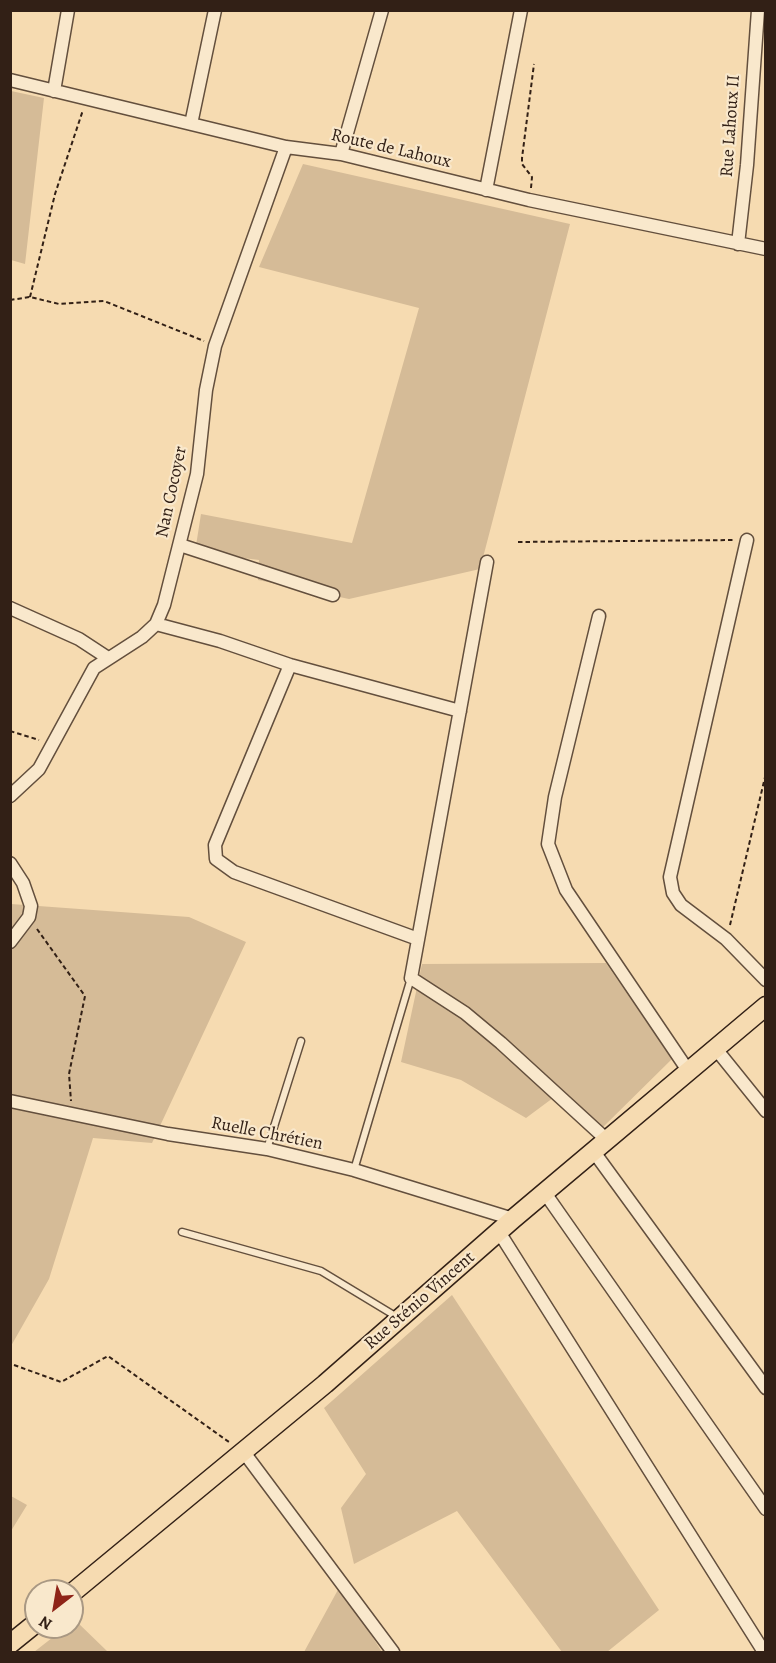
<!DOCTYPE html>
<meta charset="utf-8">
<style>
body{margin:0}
#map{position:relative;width:776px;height:1663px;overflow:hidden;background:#f6dbb1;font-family:Alegreya,serif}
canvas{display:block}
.frame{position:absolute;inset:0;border:12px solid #322016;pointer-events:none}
.north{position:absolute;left:24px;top:1579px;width:60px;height:60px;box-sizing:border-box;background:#f9e8cc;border:2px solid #a99883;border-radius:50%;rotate:211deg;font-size:16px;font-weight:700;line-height:24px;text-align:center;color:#322016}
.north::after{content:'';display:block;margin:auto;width:21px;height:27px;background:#8f2418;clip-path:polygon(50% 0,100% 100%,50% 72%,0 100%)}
</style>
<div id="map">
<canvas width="776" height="1663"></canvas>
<div class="frame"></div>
<div class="north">N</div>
</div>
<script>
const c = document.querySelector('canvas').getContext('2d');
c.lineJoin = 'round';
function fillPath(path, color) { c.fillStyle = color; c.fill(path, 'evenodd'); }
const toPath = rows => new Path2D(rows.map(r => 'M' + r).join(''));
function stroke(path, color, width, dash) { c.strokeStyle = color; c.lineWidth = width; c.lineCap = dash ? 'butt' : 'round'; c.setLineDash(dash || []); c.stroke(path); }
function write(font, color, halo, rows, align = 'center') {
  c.font = font + ' Alegreya,serif'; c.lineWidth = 4.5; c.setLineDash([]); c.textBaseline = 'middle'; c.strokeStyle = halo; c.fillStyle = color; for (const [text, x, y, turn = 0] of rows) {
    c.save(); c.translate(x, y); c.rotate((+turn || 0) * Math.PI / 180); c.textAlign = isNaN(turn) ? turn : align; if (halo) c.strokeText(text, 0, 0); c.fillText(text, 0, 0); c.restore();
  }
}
const green = toPath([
 [11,91,44,98,25,264,11,260],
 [303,164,570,224,480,569,349,599,258,580,259,560,195,552,201,514,352,543,419,308,259,267],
 [11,904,189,917,246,942,152,1143,93,1138,49,1279,11,1346],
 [606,963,672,1059,596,1134,557,1095,526,1118,461,1080,401,1062,422,964],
 [452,1295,659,1610,607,1652,562,1652,457,1511,354,1564,341,1508,366,1474,324,1408],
 [11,1496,27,1505,11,1531],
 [340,1586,382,1652,304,1652],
 [75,1620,108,1652,34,1652,66,1627,72,1627]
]);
const path = toPath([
 [531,188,532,177,522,164,522,158,534,64],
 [30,297,55,194,83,110],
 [10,300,30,297,59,304,104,301,204,341],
 [518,542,734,540],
 [10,731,39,740],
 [730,925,766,773],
 [37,929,85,996,69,1074,71,1101],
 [14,1365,61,1382,108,1356,229,1442]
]);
const lane = toPath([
 [267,1149,301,1041],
 [354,1170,411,978],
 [182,1232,321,1271,397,1317]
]);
const street = toPath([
 [10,80,286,147,341,154,529,200,766,249],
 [54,91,68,10],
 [191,124,215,10],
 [341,154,382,10],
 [486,190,521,10],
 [738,244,747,165,758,10],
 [747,540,670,877,673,893,681,905,726,939,766,980],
 [180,545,333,595],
 [487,562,411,978,465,1013,501,1043,607,1140],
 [10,608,79,639,108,658],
 [599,616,555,797,548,844,566,890,689,1072],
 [156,624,220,641,290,665,460,711],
 [290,665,215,845,216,859,234,872,418,939],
 [10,796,39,769,94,668,142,637,156,624,164,605,197,474,206,390,215,346,286,147],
 [10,863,23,883,31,906,29,917,10,942],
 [716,1049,766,1111],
 [10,1101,168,1134,267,1149,354,1170,513,1219],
 [594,1152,766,1388],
 [545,1193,766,1509],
 [499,1232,764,1652],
 [243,1451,393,1652]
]);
const primary = toPath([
 [72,1593,325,1384,513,1219,766,1006],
 [10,1644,36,1623]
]);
const streetNames = [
 ["Rue Lahoux II",731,126,-86],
 ["Route de Lahoux",391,149,13],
 ["Nan Cocoyer",172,492,-78],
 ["Ruelle Chrétien",267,1134,11],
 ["Rue Sténio Vincent",420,1301,-41]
];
fillPath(green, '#d5bb97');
stroke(lane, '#634f3d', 9);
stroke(street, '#634f3d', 15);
stroke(primary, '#322016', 21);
stroke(path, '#322016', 2, [4.5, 3]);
stroke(lane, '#f9e8cc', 6);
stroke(street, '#f9e8cc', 12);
stroke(primary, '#f6dbb1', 18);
write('18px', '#322016', '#f9e8cc', streetNames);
</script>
